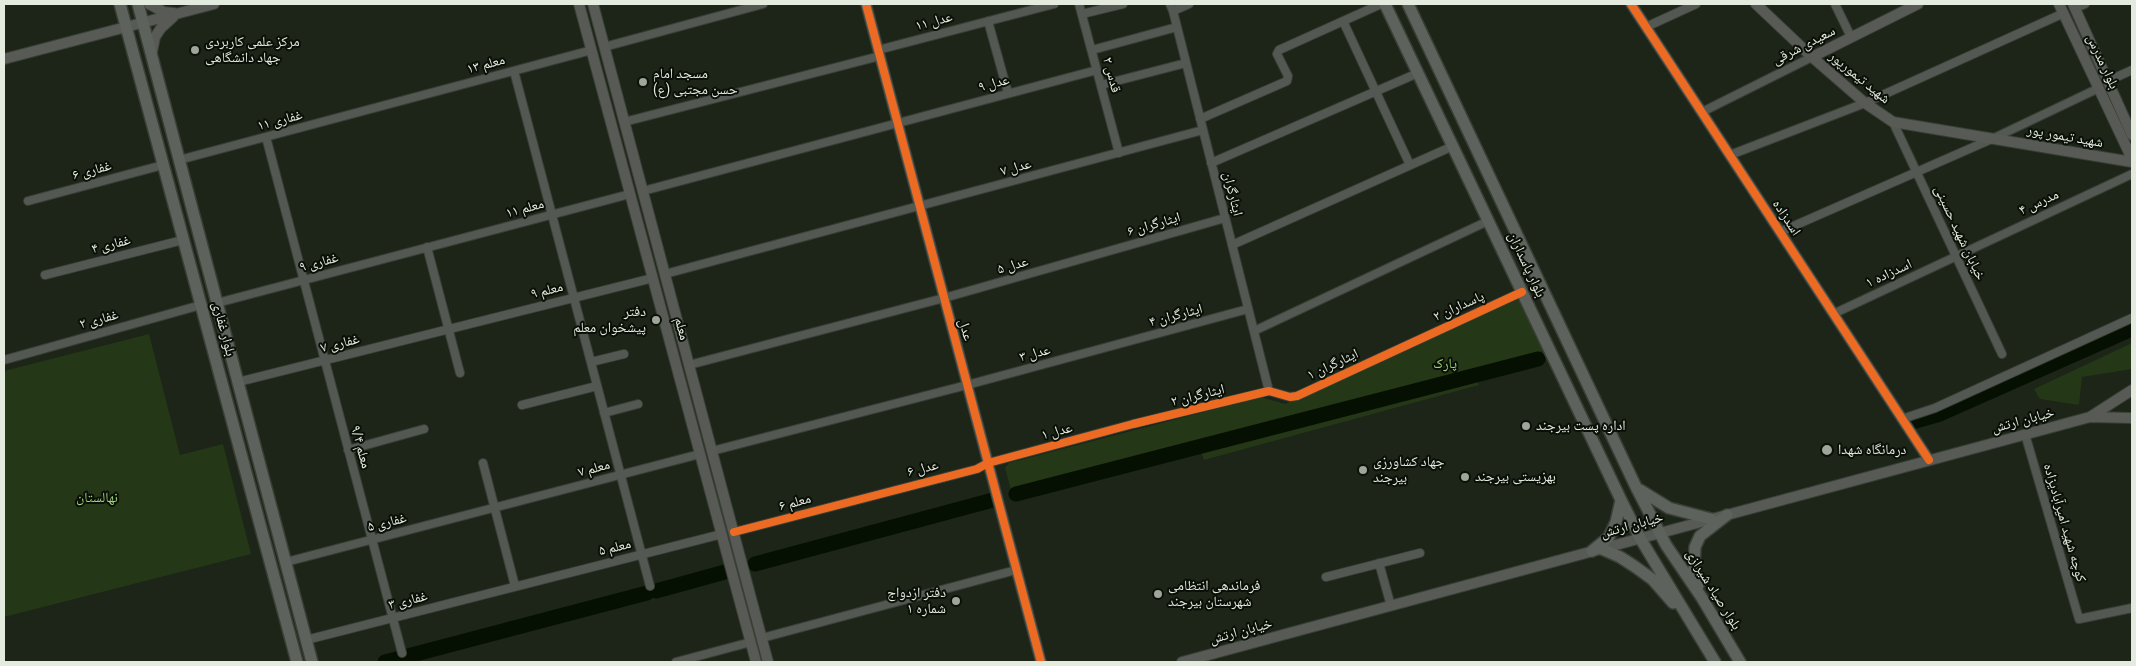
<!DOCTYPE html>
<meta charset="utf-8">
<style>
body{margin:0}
#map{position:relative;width:2136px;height:666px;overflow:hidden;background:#1d2418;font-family:"Roboto Condensed",sans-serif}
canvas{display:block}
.frame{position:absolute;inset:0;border:5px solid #e3ebde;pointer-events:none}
</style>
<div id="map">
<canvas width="2136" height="666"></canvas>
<div class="frame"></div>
</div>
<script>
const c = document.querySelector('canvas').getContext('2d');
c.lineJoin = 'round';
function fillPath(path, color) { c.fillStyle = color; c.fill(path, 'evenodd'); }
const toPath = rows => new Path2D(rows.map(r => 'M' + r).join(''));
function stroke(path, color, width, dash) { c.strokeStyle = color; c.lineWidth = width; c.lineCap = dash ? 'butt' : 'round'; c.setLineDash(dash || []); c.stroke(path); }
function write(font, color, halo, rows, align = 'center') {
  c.font = font + ' "Roboto Condensed","Noto Naskh Arabic",sans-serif'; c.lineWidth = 4; c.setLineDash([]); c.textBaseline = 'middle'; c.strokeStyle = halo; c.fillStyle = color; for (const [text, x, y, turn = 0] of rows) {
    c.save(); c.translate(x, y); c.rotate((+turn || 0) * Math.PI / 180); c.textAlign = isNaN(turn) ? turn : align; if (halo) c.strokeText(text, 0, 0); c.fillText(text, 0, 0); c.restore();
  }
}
const green = toPath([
 [1518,299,1544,351,1474,370,1479,385,1204,460,1201,452,1013,497,1005,468,1009,463,1261,397,1285,404],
 [149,334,180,455,223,444,251,554,4,617,4,371],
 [2132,343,2132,369,2082,377,2079,405,2040,399,2034,389]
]);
const river = toPath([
 [1916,421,1940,414,2132,329],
 [1016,494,1538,359],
 [755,564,993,500],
 [656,591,725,572],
 [385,662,647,593]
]);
const street = toPath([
 [1079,4,1119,153],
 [1170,4,1173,11,1269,391],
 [1835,4,1851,37],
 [2075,8,2085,4],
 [1173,11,1189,4],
 [1082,14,1123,4],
 [988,21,1008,93],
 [1343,21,1410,165],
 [1646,27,1696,4],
 [604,47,763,4],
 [878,50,1054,4],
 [1092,50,1177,27],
 [514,71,650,586],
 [2108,81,2132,70],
 [1101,85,1186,63],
 [1702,112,1812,57],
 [1200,119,1287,81,1288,76,1277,54,1279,50,1381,4],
 [624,122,880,56],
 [1893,122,2002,354],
 [266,137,402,653],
 [1730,155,1865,103,2064,13],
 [179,160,592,50],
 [1211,163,1418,73],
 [643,191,1097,70],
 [28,201,163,165],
 [1780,232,1994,138,2099,88],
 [1232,245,1453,146],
 [427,247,460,373],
 [665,274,1203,130],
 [45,275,183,240],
 [217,303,630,194],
 [1833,314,2132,174],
 [1254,331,1488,221],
 [4,360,201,305],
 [591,362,624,354],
 [689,365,944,298,1225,218],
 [238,382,653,278],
 [522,405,597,386],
 [604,413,638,404],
 [1902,419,1935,408,2132,318],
 [2025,434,2079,619,2132,608],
 [348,450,424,429],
 [712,451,967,385,1248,309],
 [483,463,515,586],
 [734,532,977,469,988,463,1133,424,1269,391,1290,397,1297,396,1522,292],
 [286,562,700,454],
 [1379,563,1391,606],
 [1326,577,1420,553],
 [762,638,1016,570],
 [306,640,722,534],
 [676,662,751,642]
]);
const secondary = toPath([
 [149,4,164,12,174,13],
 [579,4,756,662],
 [593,4,768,662],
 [866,4,1041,662],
 [1631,4,1929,460],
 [1756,4,1812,57,1865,103,1893,122,2132,162],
 [2059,4,2132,159],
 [2073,4,2132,135],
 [152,52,155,37,161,28,173,17],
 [1812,57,1918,4],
 [4,59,214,4],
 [2090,417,2132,418],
 [1182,662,2090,417,2132,390]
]);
const primary = toPath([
 [120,4,297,662],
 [138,4,312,662],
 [1385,4,1621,500,1640,538,1715,662],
 [1408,4,1636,487,1666,545,1702,598,1740,662],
 [1640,490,1669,508,1711,519],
 [1602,549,1620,557,1634,566,1652,579,1673,603],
 [1592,551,1609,537,1616,522,1621,500],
 [1698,586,1694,569,1695,547,1700,536,1727,515]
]);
const cycleway = toPath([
 [866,4,1041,662],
 [1631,4,1929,460],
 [734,532,977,469,988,463,1133,424,1269,391,1290,397,1297,396,1522,292]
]);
const markers = [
 [195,50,5,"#9ea599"],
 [643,82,5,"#9ea599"],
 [656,320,5,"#9ea599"],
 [1526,426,5,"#9ea599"],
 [1827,450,6,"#9ea599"],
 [1363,470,5,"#9ea599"],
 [1465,477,5,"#9ea599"],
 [1158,594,5,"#9ea599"],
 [956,601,5,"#9ea599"]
];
const streetNames = [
 ["عدل ۱۱",934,22,-15],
 ["سعیدی شرقی",1804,46,-27],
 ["بلوار مدرس",2102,62,65],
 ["معلم ۱۳",486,65,-15],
 ["قدس ۲",1111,75,75],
 ["شهید تیمورپور",1859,78,39],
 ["عدل ۹",994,84,-15],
 ["غفاری ۱۱",280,121,-15],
 ["شهید تیمور پور",2065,137,10],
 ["عدل ۷",1016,168,-15],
 ["غفاری ۶",92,171,-15],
 ["ایثارگران",1232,194,76],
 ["مدرس ۴",2039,203,-25],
 ["معلم ۱۱",525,209,-15],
 ["اسدزاده",1786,218,57],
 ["ایثارگران ۶",1154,225,-16],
 ["خیابان شهید حسینی",1959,233,65],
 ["غفاری ۴",111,245,-14],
 ["غفاری ۹",319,263,-15],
 ["بلوار پاسداران",1526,265,65],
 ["عدل ۵",1013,266,-16],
 ["اسدزاده ۱",1889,274,-25],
 ["معلم ۹",547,291,-14],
 ["پاسداران ۲",1459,307,-24],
 ["ایثارگران ۴",1176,316,-15],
 ["غفاری ۲",99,320,-15],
 ["بلوار غفاری",223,329,75],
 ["معلم",681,329,75],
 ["عدل",965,330,75],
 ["غفاری ۷",340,344,-14],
 ["عدل ۳",1035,354,-15],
 ["ایثارگران ۱",1333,365,-25],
 ["ایثارگران ۲",1198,396,-14],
 ["خیابان ارتش",2023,421,-15],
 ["عدل ۱",1057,432,-15],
 ["معلم ۹/۴",360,447,75],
 ["معلم ۷",594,469,-15],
 ["عدل ۶",923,469,-14],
 ["معلم ۶",795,503,-15],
 ["غفاری ۵",387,523,-14],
 ["کوچه شهید امیرآبادیزاده",2064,523,74],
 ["خیابان ارتش",1632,526,-15],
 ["معلم ۵",615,548,-14],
 ["بلوار صیاد شیرازی",1713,590,58],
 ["غفاری ۳",408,601,-14],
 ["خیابان ارتش",1241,632,-15]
];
const poiNames = [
 ["مرکز علمی کاربردی",205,42],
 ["جهاد دانشگاهی",205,58],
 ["مسجد امام",653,74],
 ["حسن مجتبی (ع)",653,90],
 ["دفتر",646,312,"right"],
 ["پیشخوان معلم",646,328,"right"],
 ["اداره پست بیرجند",1536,426],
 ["درمانگاه شهدا",1838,450],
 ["جهاد کشاورزی",1373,462],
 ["بیرجند",1373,478],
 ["بهزیستی بیرجند",1475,477],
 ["فرماندهی انتظامی",1168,586],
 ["شهرستان بیرجند",1168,602],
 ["دفتر ازدواج",946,593,"right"],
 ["شماره ۱",946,609,"right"]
];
const parkNames = [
 ["پارک",1445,364],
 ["نهالستان",97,498]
];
fillPath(green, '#243716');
stroke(river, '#061002', 15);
stroke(street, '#393f35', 10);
stroke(secondary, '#393f35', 12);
stroke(primary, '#393f35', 14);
stroke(street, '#545853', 8);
stroke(secondary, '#575a55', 10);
stroke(primary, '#5e625c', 11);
stroke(cycleway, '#ed6a23', 8);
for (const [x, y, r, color] of markers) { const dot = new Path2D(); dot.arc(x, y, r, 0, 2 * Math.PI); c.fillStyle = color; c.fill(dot); stroke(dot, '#0a0f07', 2); }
write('14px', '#e3ebde', '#0a0f07', streetNames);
write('14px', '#e3ebde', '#0a0f07', poiNames, 'left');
write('14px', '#9ed579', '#0a0f07', parkNames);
</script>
